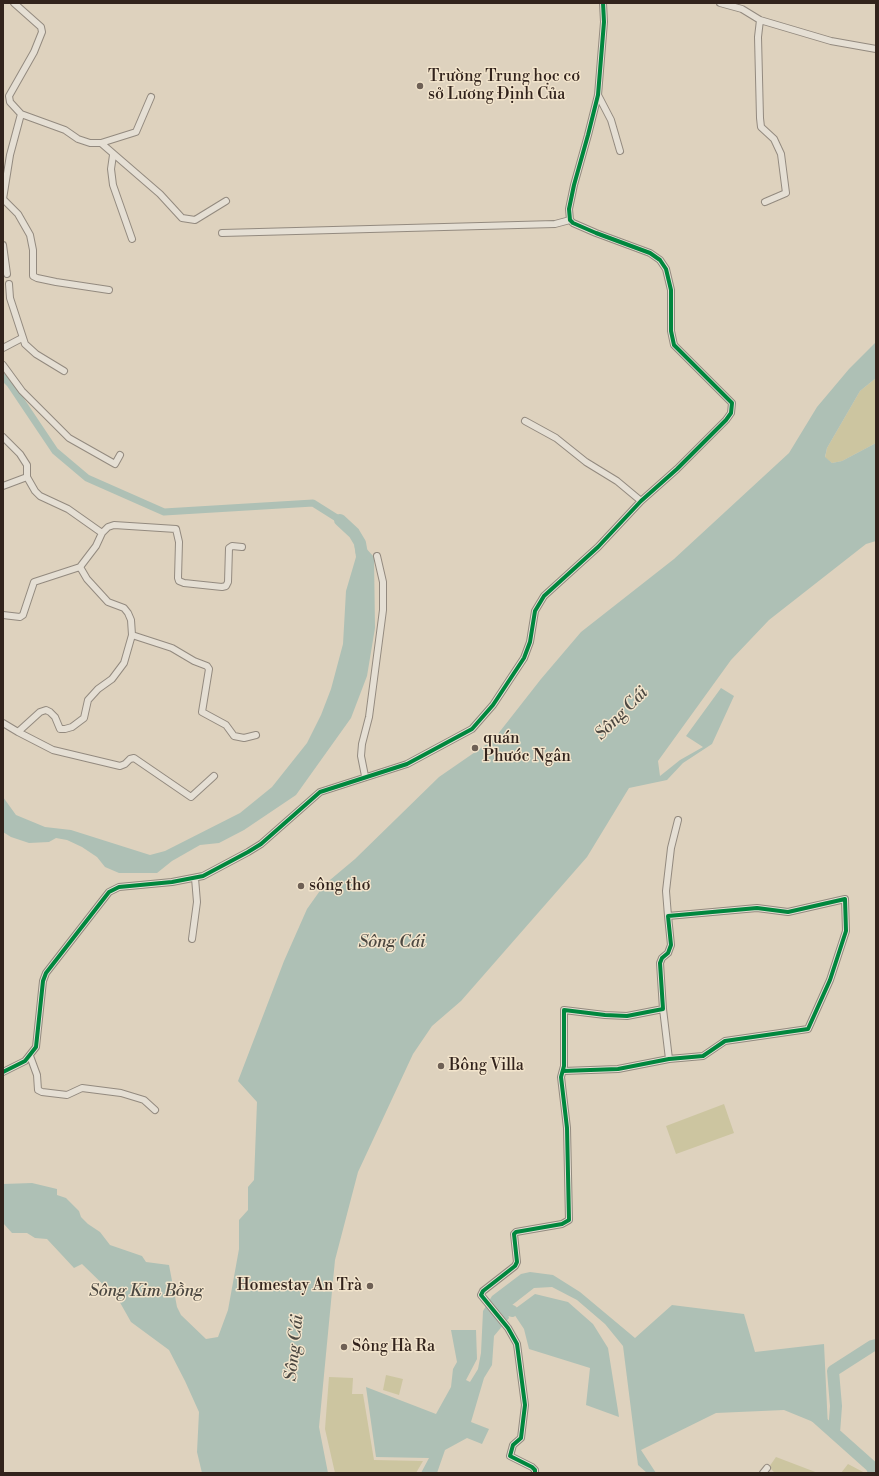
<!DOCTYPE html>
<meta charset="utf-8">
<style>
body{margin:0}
#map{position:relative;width:879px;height:1476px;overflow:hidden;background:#ded2be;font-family:"Libre Bodoni",serif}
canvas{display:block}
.frame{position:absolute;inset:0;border:4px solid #32231c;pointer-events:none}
</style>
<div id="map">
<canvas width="879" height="1476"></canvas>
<div class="frame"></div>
</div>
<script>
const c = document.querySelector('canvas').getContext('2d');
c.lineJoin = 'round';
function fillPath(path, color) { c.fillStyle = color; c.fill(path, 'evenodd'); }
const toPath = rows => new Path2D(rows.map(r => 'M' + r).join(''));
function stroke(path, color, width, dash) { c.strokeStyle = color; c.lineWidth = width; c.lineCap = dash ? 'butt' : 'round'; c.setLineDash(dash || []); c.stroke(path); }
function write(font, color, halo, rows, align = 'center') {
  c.font = font + ' "Libre Bodoni",serif'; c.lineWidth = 3; c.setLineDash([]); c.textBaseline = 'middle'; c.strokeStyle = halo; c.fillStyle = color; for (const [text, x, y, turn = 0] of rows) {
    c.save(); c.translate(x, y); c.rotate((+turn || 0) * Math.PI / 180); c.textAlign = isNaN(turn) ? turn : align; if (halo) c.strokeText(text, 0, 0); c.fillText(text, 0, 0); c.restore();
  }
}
const green = toPath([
 [876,378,876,443,842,461,832,463,825,458,827,448,860,391],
 [724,1104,734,1133,676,1154,666,1126],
 [386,1375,403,1379,399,1395,383,1390],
 [329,1377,353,1378,352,1394,363,1394,374,1460,423,1461,416,1473,335,1473,325,1429],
 [776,1457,818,1473,775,1473,769,1467],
 [848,1464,865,1473,841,1473]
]);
const water = toPath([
 [876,342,876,378,860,391,827,448,825,457,832,463,842,461,876,443,876,541,866,544,769,620,731,660,658,761,660,776,680,760,703,747,686,736,721,688,734,696,712,744,683,763,667,780,629,788,587,857,461,1001,432,1026,413,1054,358,1172,335,1260,319,1427,328,1473,202,1473,197,1452,199,1412,185,1381,169,1350,131,1322,118,1299,82,1264,74,1268,47,1239,35,1238,27,1233,12,1233,3,1223,3,1184,32,1183,57,1189,57,1195,66,1198,79,1211,81,1217,88,1224,100,1232,110,1245,142,1256,146,1262,169,1265,177,1307,181,1315,206,1339,218,1337,228,1310,239,1249,239,1220,248,1210,248,1187,254,1180,257,1102,238,1081,284,961,307,909,324,885,355,859,439,777,494,739,541,679,581,632,674,559,789,453,817,407,849,369],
 [340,520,374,557,375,628,367,676,351,718,296,795,244,830,219,843,200,845,172,861,157,873,119,873,105,867,97,857,82,847,67,840,56,838,49,842,29,843,11,837,3,832,3,797,16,815,45,827,71,830,150,855,165,851,240,813,272,787,307,743,321,715,331,689,343,644,346,591,356,557,354,543],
 [530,1272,553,1275,580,1292,635,1338,672,1305,744,1314,755,1352,824,1344,828,1428,784,1410,716,1413,641,1450,656,1473,647,1473,638,1465,623,1346,605,1324,577,1300,552,1287,534,1288,507,1309,509,1318,494,1336,492,1365,484,1378,471,1422,489,1429,482,1444,467,1438,445,1450,437,1473,421,1473,429,1458,376,1457,366,1387,436,1414,451,1387,453,1369,457,1362,451,1330,476,1330,477,1359,466,1380,470,1382,478,1369,481,1353,483,1311,492,1296,521,1274],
 [535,1294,568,1302,593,1324,608,1348,619,1417,586,1405,590,1368,529,1349,524,1329,512,1311]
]);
const canal = toPath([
 [3,377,10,384,55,451,87,478,164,512,313,503,340,520]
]);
const river = toPath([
 [340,520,354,533,360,543,362,554],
 [502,1300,507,1309,512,1311],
 [816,1417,871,1466,875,1473],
 [834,1433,836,1406,833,1371,872,1346,876,1345]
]);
const minor = toPath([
 [14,3,41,27,42,32,34,52,9,96,10,102,21,114,65,130,78,139,90,143,101,143,160,194,182,218,195,220,226,201],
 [720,3,742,9,760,20,831,41,876,49],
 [760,20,758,37,760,118,761,127,774,139,781,154,786,193,765,202],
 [598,95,611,120,620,151],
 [101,143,136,132,151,97],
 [113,155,111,169,113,185,132,239],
 [3,199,18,214,30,235,33,250,33,276,37,278,56,282,109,290],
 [3,199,10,155,21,114],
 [222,233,555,224,570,220],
 [3,245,7,274],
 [9,284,10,298,25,344,36,354,64,371],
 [3,348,22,338],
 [3,365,22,391,69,438,115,464,120,455],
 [525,421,556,438,586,462,617,481,641,501],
 [3,437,20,454,27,465,27,477],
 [3,486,27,477,35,491,40,496,68,509,102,533],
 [3,615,20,617,23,615,34,582,80,567,96,546,102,533,108,527,114,525,176,529,179,542,178,578,179,581,184,583,222,587,226,586,228,582,229,548,232,546,242,547],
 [132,635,172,648,194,661,207,666,209,669,202,712,226,725,234,736,244,738,256,735],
 [3,723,18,732,40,712,46,710,50,712,55,717,60,729,65,729,72,727,84,718,88,700,98,689,112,679,124,663,132,635,131,620,128,613,124,608,108,602,87,579,80,567],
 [18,732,53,750,120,766,125,764,130,759,134,758,191,797,214,776],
 [365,776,361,756,362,744,369,717,383,610,383,582,377,556],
 [668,916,666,891,671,848,678,820],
 [192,939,197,902,195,878],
 [663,1009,669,1059],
 [30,1056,37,1075,38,1090,42,1092,67,1095,82,1088,121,1093,144,1100,155,1110],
 [3,1072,25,1061,36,1047,43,981,46,973,109,892,119,887,172,882,203,876,248,852,261,844,320,792,407,764,472,729,493,705,524,658,530,642,535,611,544,596,598,547,641,501,677,469,726,420,731,413,732,403,674,345,671,331,671,290,666,269,660,260,650,253,596,233,573,223,570,220,569,209,574,185,588,135,598,95,604,22,603,3],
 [535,1473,535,1470,532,1467,510,1456,513,1445,521,1438,525,1405,517,1344,508,1328,481,1295,483,1291,515,1266,517,1262,514,1234,516,1232,562,1224,569,1220,567,1128,561,1077,564,1066,564,1010,605,1015,627,1016,663,1009,660,963,662,958,668,953,671,945,668,916,757,908,788,912,845,899,846,931,830,980,808,1029,725,1041,703,1056,669,1059,618,1069,563,1071],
 [763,1473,767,1468]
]);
const cycleway = toPath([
 [3,1072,25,1061,36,1047,43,981,46,973,109,892,119,887,172,882,203,876,248,852,261,844,320,792,407,764,472,729,493,705,524,658,530,642,535,611,544,596,598,547,641,501,677,469,726,420,731,413,732,403,674,345,671,331,671,290,666,269,660,260,650,253,596,233,573,223,570,220,569,209,574,185,588,135,598,95,604,22,603,3],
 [535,1473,535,1470,532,1467,510,1456,513,1445,521,1438,525,1405,517,1344,508,1328,481,1295,483,1291,515,1266,517,1262,514,1234,516,1232,562,1224,569,1220,567,1128,561,1077,564,1066,564,1010,605,1015,627,1016,663,1009,660,963,662,958,668,953,671,945,668,916,757,908,788,912,845,899,846,931,830,980,808,1029,725,1041,703,1056,669,1059,618,1069,563,1071]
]);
const markers = [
 [420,86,4,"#6e6055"],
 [475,748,4,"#6e6055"],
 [301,886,4,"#6e6055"],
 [441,1066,4,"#6e6055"],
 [370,1286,4,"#6e6055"],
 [344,1347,4,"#6e6055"]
];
const poiNames = [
 ["Trường Trung học cơ",428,77],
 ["sở Lương Định Của",428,95],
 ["quán",483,739],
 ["Phước Ngân",483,757],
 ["sông thơ",309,886],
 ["Bông Villa",449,1066],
 ["Homestay An Trà",362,1286,"right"],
 ["Sông Hà Ra",352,1347]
];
const waterNames = [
 ["Sông Cái",622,714,-45],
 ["Sông Cái",392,943],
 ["Sông Kim Bồng",146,1292],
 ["Sông Cái",295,1348,-84]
];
fillPath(green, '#ccc5a0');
fillPath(water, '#aec0b5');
stroke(canal, '#aec0b5', 7);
stroke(river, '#aec0b5', 12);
stroke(minor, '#938a7f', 8);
stroke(minor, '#e5dfd4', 6);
stroke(cycleway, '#00873e', 4);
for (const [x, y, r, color] of markers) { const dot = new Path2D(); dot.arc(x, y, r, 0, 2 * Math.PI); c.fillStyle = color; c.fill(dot); stroke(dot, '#f2e4cc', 1.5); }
write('16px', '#32231c', '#f2e4cc', poiNames, 'left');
write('italic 17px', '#4c4841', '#f2e4cc', waterNames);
</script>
